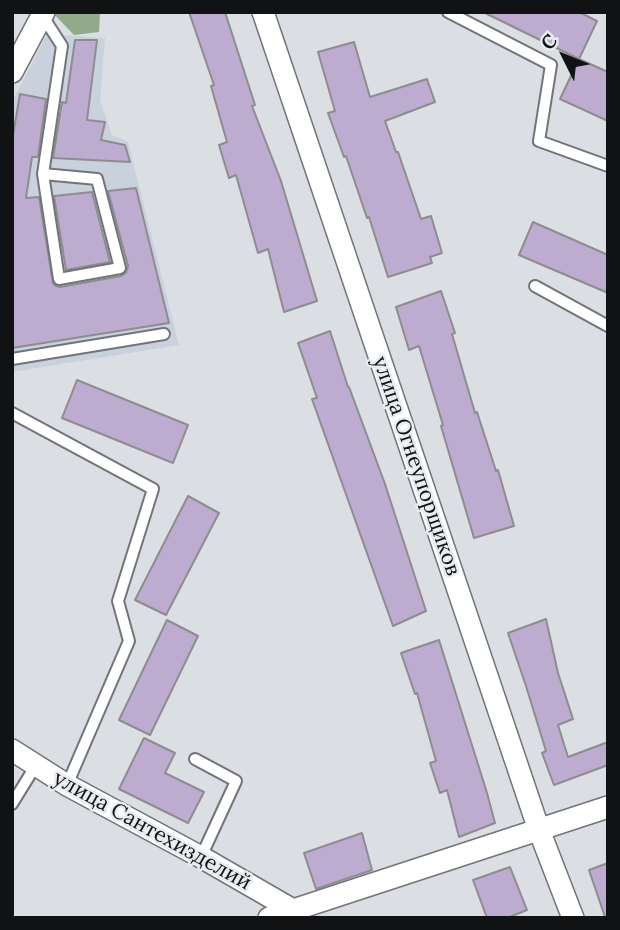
<!DOCTYPE html>
<meta charset="utf-8">
<style>
body{margin:0}
#map{position:relative;width:620px;height:930px;overflow:hidden;background:#dbdee3;font-family:Lora,serif}
canvas{display:block}
.frame{position:absolute;inset:0;border:14px solid #111213;pointer-events:none}
.north{position:absolute;left:529px;top:21px;width:70px;height:70px;-webkit-text-stroke:5px #e8ebf0;paint-order:stroke;rotate:313deg;font-size:19px;font-weight:700;line-height:28px;text-align:center;color:#111213}
.north::after{content:'';display:block;margin:auto;width:24px;height:32px;background:#111213;clip-path:polygon(50% 0,100% 100%,50% 72%,0 100%)}
</style>
<div id="map">
<canvas width="620" height="930"></canvas>
<div class="frame"></div>
<div class="north">С</div>
</div>
<script>
const c = document.querySelector('canvas').getContext('2d');
c.lineJoin = 'round';
function fillPath(path, color) { c.fillStyle = color; c.fill(path, 'evenodd'); }
const toPath = rows => new Path2D(rows.map(r => 'M' + r).join(''));
function stroke(path, color, width, dash) { c.strokeStyle = color; c.lineWidth = width; c.lineCap = dash ? 'butt' : 'round'; c.setLineDash(dash || []); c.stroke(path); }
function write(font, color, halo, rows, align = 'center') {
  c.font = font + ' Lora,serif'; c.lineWidth = 5; c.setLineDash([]); c.textBaseline = 'middle'; c.strokeStyle = halo; c.fillStyle = color; for (const [text, x, y, turn = 0] of rows) {
    c.save(); c.translate(x, y); c.rotate((+turn || 0) * Math.PI / 180); c.textAlign = isNaN(turn) ? turn : align; if (halo) c.strokeText(text, 0, 0); c.fillText(text, 0, 0); c.restore();
  }
}
const built = toPath([
 [47,34,105,38,100,101,112,135,128,142,179,345,12,372,12,102]
]);
const forest = toPath([
 [52,12,100,12,99,32,74,35]
]);
const building = toPath([
 [189,12,225,12,255,105,252,106,281,181,317,301,284,312,268,249,258,253,236,175,229,178,219,145,227,142,211,86,214,85,189,12],
 [483,12,579,12,597,21,579,59,483,12],
 [75,40,97,40,87,120,105,122,101,140,125,145,130,162,53,158,62,102,66,103,75,40],
 [354,42,370,97,427,79,435,102,385,121,396,152,398,152,421,219,431,216,442,253,430,257,432,263,388,277,369,217,367,218,346,156,344,157,328,113,335,111,318,52,354,42],
 [579,59,608,72,608,121,560,99,579,59],
 [20,94,46,99,38,157,32,157,26,198,39,197,53,283,56,286,60,287,121,276,126,273,128,266,108,191,136,188,169,323,12,348,12,141,20,94],
 [92,192,110,262,66,270,54,196,92,192],
 [533,222,608,255,608,293,519,255,533,222],
 [441,291,455,333,452,334,475,413,477,412,496,471,498,470,514,526,474,538,441,426,443,425,419,346,409,350,396,307,441,291],
 [330,331,348,387,349,387,385,484,426,611,393,626,312,399,317,398,298,343,330,331],
 [77,380,188,425,173,463,62,418,77,380],
 [188,496,219,513,166,615,135,600,188,496],
 [546,619,558,673,573,719,558,725,568,757,608,742,608,765,554,785,542,753,546,751,526,686,508,633,546,619],
 [167,620,198,636,150,735,119,720,167,620],
 [439,640,487,793,495,823,459,837,447,790,440,793,430,763,436,761,417,693,415,694,401,653,439,640],
 [144,738,175,753,165,773,204,792,188,823,119,789,144,738],
 [362,833,372,870,316,889,304,853,362,833],
 [608,863,608,916,605,917,589,870,608,863],
 [510,867,527,910,507,918,487,918,473,880,510,867]
]);
const lane = toPath([
 [448,12,551,65,539,141,608,166],
 [42,15,62,46,43,174,59,279,120,268,97,179,43,174],
 [535,286,608,326],
 [12,359,164,334],
 [12,413,153,489,118,601,129,641,67,785],
 [195,759,236,781,201,857],
 [12,804,36,765]
]);
const street = toPath([
 [263,12,539,830,573,918],
 [12,72,44,12],
 [12,750,67,785,201,857,293,910],
 [269,918,608,807]
]);
const streetNames = [
 ["улица Огнеупорщиков",416,466,71],
 ["улица Сантехизделий",152,831,29]
];
fillPath(built, '#c9d1dc');
fillPath(forest, '#93aa8a');
fillPath(building, '#bdaccf');
stroke(building, '#8e8c91', 2);
stroke(lane, '#717478', 14);
stroke(street, '#717478', 24);
stroke(lane, '#fff', 10);
stroke(street, '#fff', 21);
write('21px', '#111213', '#e8ebf0', streetNames);
</script>
